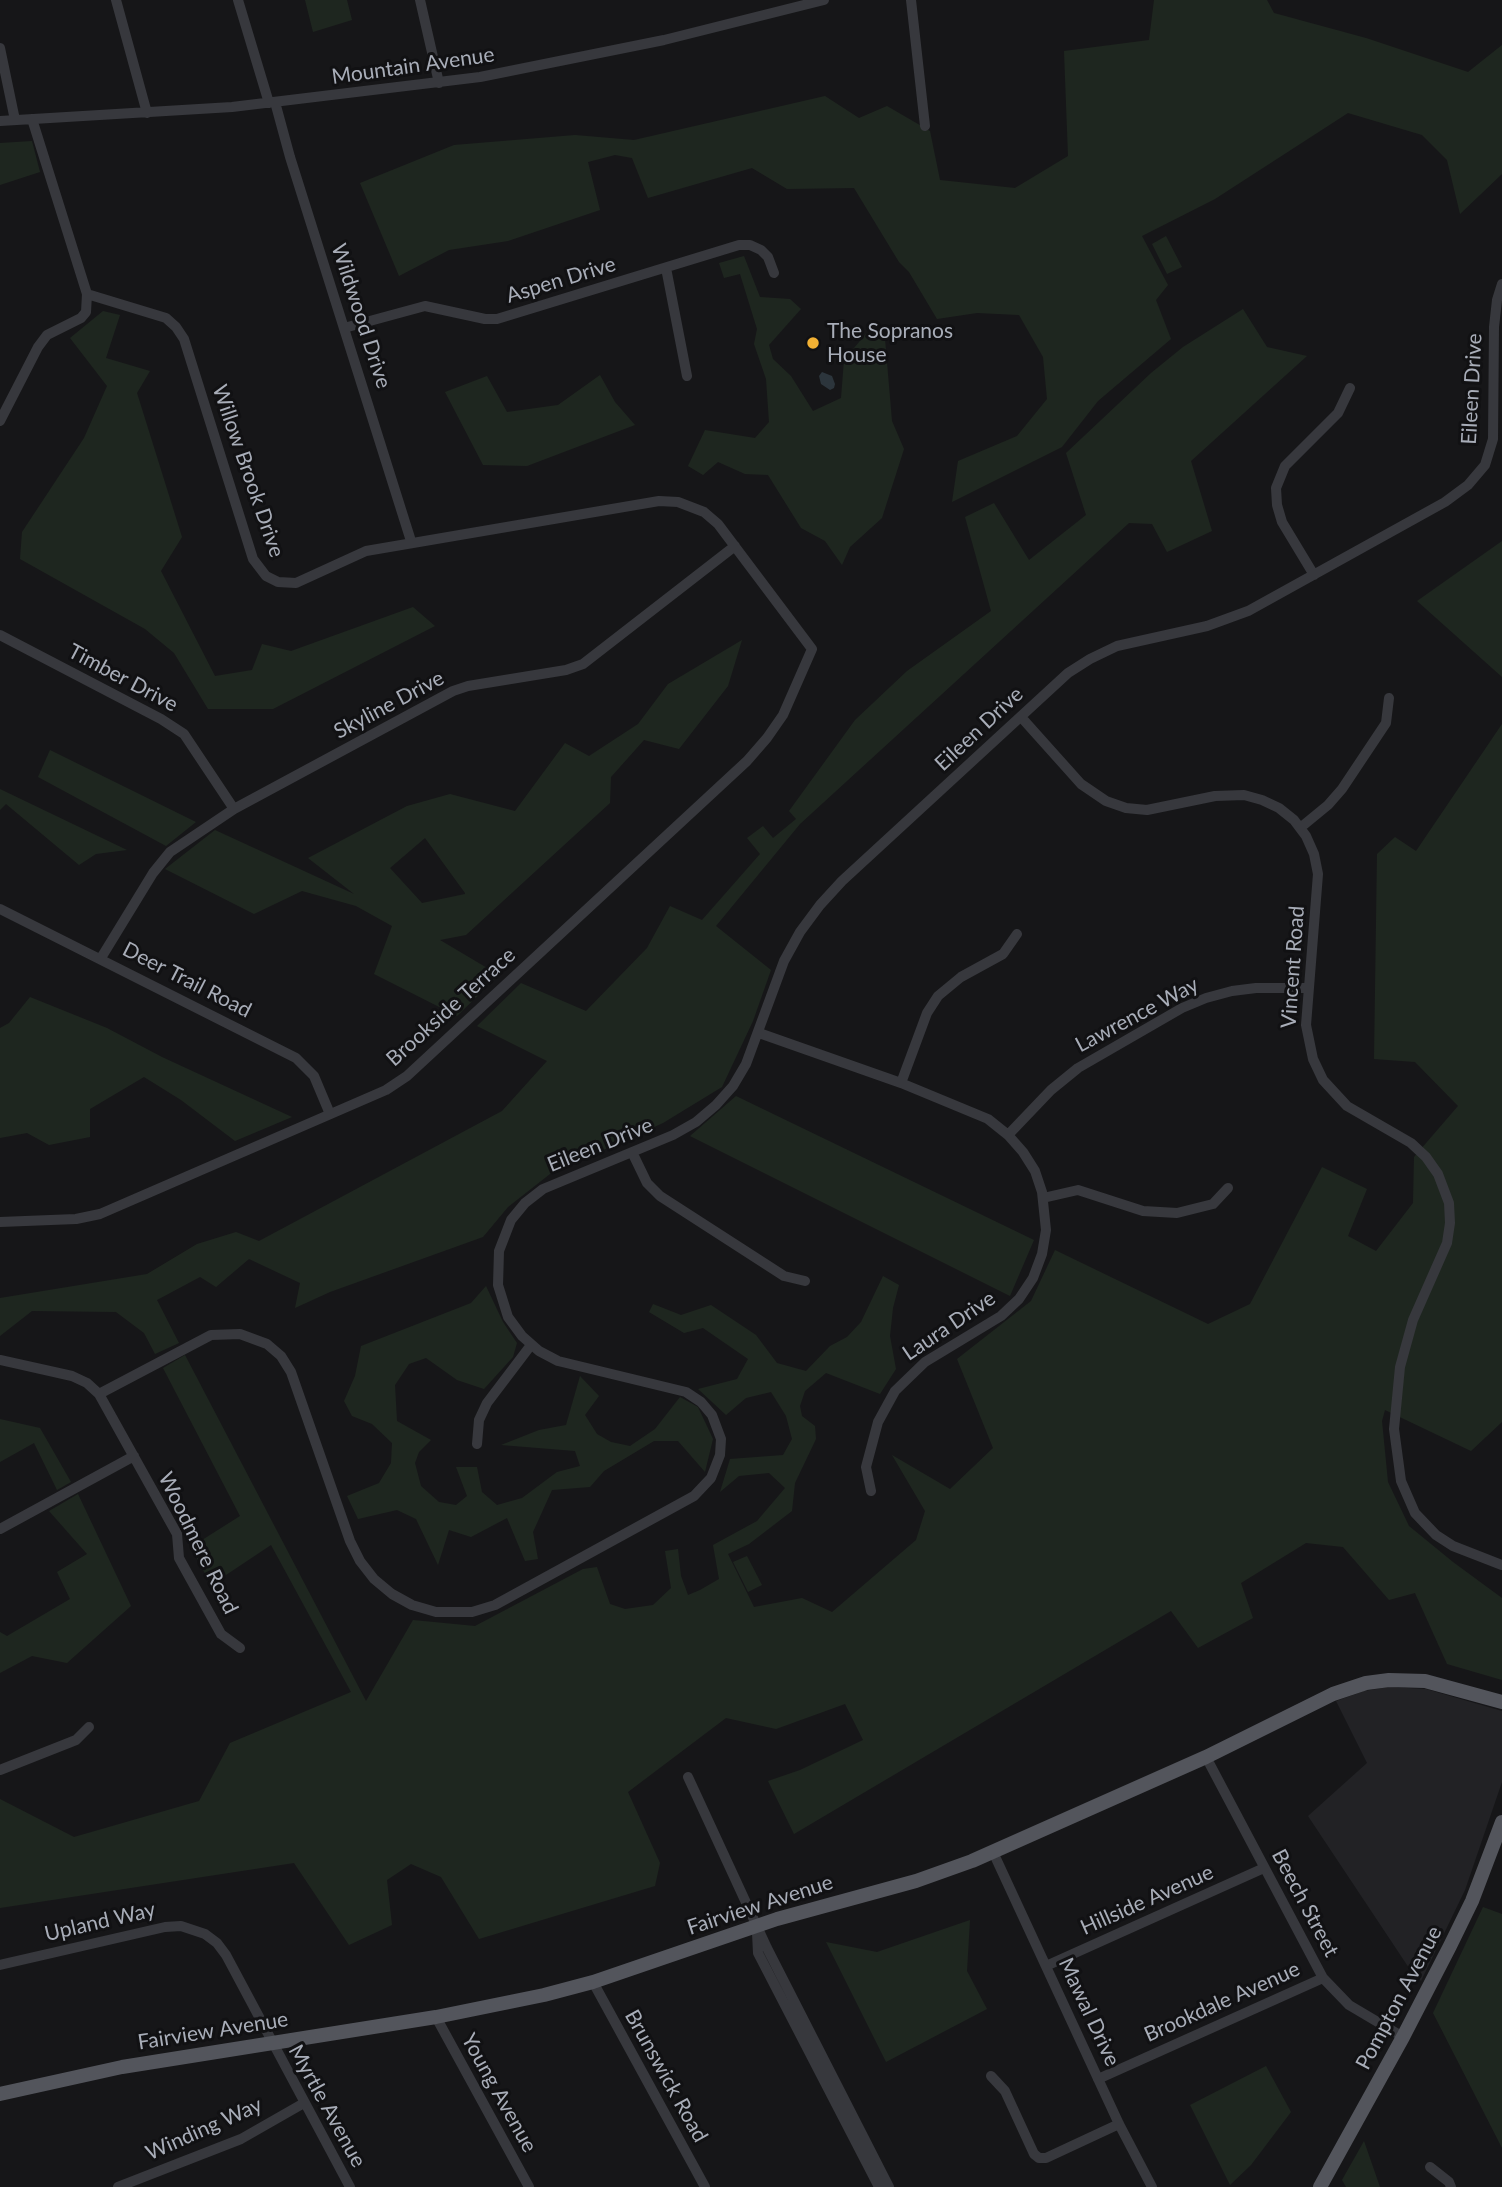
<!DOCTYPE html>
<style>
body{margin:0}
canvas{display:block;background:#161618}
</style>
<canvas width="1502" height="2187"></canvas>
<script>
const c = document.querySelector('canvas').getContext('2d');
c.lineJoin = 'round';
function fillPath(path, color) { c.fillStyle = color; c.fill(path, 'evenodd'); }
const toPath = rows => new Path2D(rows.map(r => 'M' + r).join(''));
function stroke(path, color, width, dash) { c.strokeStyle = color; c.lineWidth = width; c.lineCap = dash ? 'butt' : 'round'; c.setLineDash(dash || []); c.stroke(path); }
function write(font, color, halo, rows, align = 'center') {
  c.font = font + ' Lato,sans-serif'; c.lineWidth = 6; c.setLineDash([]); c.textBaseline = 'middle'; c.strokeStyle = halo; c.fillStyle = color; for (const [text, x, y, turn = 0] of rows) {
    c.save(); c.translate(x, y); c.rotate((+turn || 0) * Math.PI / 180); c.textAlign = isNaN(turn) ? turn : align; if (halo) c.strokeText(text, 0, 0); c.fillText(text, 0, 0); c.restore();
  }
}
const built = toPath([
 [1389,1687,1426,1689,1502,1711,1502,1782,1465,1890,1421,1981,1407,1965,1308,1816,1367,1763,1336,1701,1364,1691]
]);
const green = toPath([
 [305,0,347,0,352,20,313,32],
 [1154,0,1267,0,1274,13,1366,38,1468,72,1502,45,1502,174,1460,214,1447,160,1422,135,1348,113,1215,199,1142,236,1168,285,1156,300,1171,339,1098,401,1062,447,952,502,958,461,1017,436,1047,399,1043,357,1019,315,977,313,937,319,909,272,899,262,854,188,787,189,752,168,648,198,632,158,615,155,588,162,600,210,508,241,449,250,399,276,360,183,454,145,575,135,634,140,825,96,859,118,887,106,930,131,940,180,1015,188,1068,156,1064,51,1149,40],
 [32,141,40,172,0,185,0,143],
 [1166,236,1182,267,1167,274,1152,244],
 [744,256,760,297,790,299,801,309,769,345,773,359,791,376,813,411,841,398,844,360,869,330,885,339,892,421,904,449,882,518,850,547,842,565,825,541,801,528,768,475,745,474,718,462,703,475,688,466,705,430,755,438,769,422,766,379,754,344,757,329,740,274,724,278,719,263],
 [1243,309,1267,347,1307,356,1191,461,1212,531,1167,552,1152,524,1129,523,800,824,716,926,771,970,753,1021,722,1087,663,1123,550,1174,508,1207,483,1237,330,1292,295,1308,300,1283,249,1259,216,1287,200,1277,157,1300,179,1343,155,1354,144,1333,116,1312,32,1311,0,1336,0,1298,147,1274,197,1244,236,1232,259,1241,502,1111,547,1061,477,1026,521,983,586,1011,647,948,670,906,702,920,760,854,747,838,763,826,773,838,796,819,789,811,855,720,907,671,991,611,965,517,994,503,1029,560,1086,515,1066,453,1151,373,1183,347],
 [103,311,120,315,106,358,150,371,137,393,182,537,161,571,215,676,252,670,262,644,291,651,413,607,435,626,273,709,208,709,174,653,145,629,20,559,22,532,84,438,107,386,70,338],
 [600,375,615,402,635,425,527,466,483,465,445,392,487,376,507,412,558,405],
 [1502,541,1502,677,1417,601],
 [742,640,728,686,679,749,644,740,611,777,610,803,466,935,440,940,499,975,457,1016,374,974,392,926,356,906,302,891,254,914,165,869,215,830,354,894,308,858,407,806,450,794,515,811,565,743,589,756,638,724,668,684],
 [425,838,465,893,465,894,422,903,390,868],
 [1502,724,1502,1422,1471,1451,1385,1410,1382,1421,1388,1482,1409,1526,1453,1562,1502,1598,1502,1680,1447,1664,1415,1593,1389,1600,1343,1547,1306,1543,1241,1583,1253,1618,1198,1648,1171,1611,794,1834,768,1781,800,1770,863,1740,845,1704,776,1729,726,1718,628,1792,660,1863,655,1886,479,1939,441,1877,411,1864,387,1880,392,1925,349,1945,294,1863,0,1908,0,1799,74,1837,199,1801,230,1743,351,1692,271,1545,211,1585,191,1547,240,1516,163,1368,185,1355,366,1701,413,1620,475,1626,583,1569,597,1567,610,1604,625,1609,653,1605,671,1588,665,1551,678,1549,681,1576,688,1595,700,1590,719,1579,713,1545,757,1521,785,1488,769,1473,739,1476,720,1492,730,1459,783,1455,792,1439,786,1416,771,1392,746,1398,726,1415,698,1389,737,1379,748,1359,703,1328,684,1333,649,1312,653,1304,681,1315,711,1305,756,1335,777,1363,806,1371,830,1346,847,1337,861,1322,883,1276,899,1285,893,1308,890,1336,896,1369,880,1394,826,1373,805,1391,800,1406,802,1416,815,1426,816,1439,795,1483,792,1511,749,1544,728,1554,754,1607,802,1598,832,1612,916,1540,925,1511,892,1455,950,1489,993,1448,957,1359,1031,1301,1055,1250,1208,1324,1250,1304,1322,1167,1367,1189,1348,1236,1376,1251,1413,1203,1414,1157,1458,1106,1415,1062,1374,1059,1377,854,1395,837,1416,851],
 [50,750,196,822,166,846,38,777],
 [0,789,127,850,96,854,79,865,6,804,0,810],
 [30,997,107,1028,162,1057,292,1117,235,1141,181,1100,144,1077,90,1109,90,1137,49,1145,27,1133,0,1138,0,1028,9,1023],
 [736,1096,1034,1240,1010,1296,690,1136],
 [486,1286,503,1322,517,1343,513,1357,484,1389,457,1380,426,1358,409,1364,395,1385,397,1421,431,1440,419,1452,415,1463,421,1486,439,1502,456,1505,467,1496,456,1467,477,1467,482,1492,497,1505,522,1498,557,1472,580,1466,575,1451,501,1445,539,1430,566,1425,580,1376,599,1396,585,1415,597,1434,611,1442,630,1446,655,1429,680,1397,698,1407,713,1439,705,1472,678,1441,654,1441,604,1471,590,1487,552,1490,533,1532,538,1559,525,1561,507,1518,471,1537,449,1530,438,1565,416,1519,397,1510,358,1519,347,1496,379,1483,391,1463,392,1443,372,1424,352,1416,344,1401,355,1376,361,1346,471,1303],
 [0,1419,40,1428,71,1482,57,1490,34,1443,0,1462],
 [78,1494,131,1606,67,1663,32,1656,0,1673,0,1632,7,1636,70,1599,57,1572,87,1554,49,1511],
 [747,1556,762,1585,748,1592,733,1562],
 [1483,1907,1502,1914,1502,2148,1433,2013],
 [970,1920,967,1971,987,2009,886,2062,826,1942,877,1952],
 [1266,2066,1291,2112,1251,2165,1230,2185,1190,2105],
 [1364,2141,1380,2187,1346,2187,1342,2180]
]);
const water = toPath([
 [822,372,832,376,835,384,834,388,830,390,821,384,819,376]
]);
const minor = toPath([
 [116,0,147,113],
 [238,0,269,103],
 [420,0,439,83],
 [911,0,925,126],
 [0,48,15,120],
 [275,102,290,157,411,541],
 [0,121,232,107,480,77,664,40,824,0],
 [666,268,687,376],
 [344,328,425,306,485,319,497,319,739,245,750,245,761,250,768,257,774,273],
 [0,421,38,347,47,335,81,318,86,312,87,294],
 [1314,575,1282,522,1277,505,1276,488,1285,466,1338,413,1350,388],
 [0,635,161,719,184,734,234,809],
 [1021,717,1081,784,1106,801,1126,808,1147,810,1215,796,1244,795,1262,800,1279,808,1294,820,1306,836,1314,854,1318,874,1306,1025,1313,1059,1323,1080,1347,1106,1411,1143,1426,1157,1438,1174,1449,1203,1450,1223,1447,1243,1413,1320,1400,1367,1394,1429,1401,1481,1415,1513,1436,1535,1453,1546,1502,1565],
 [1300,828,1328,805,1342,789,1386,723,1389,698],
 [0,909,296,1058,314,1076,330,1114],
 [101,958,153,873,170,852,234,809,453,691,468,686,566,670,583,664,735,546],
 [759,1033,901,1083,988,1119,1008,1135,1023,1152,1035,1171,1042,1192,1046,1230,1042,1254,1033,1278,1019,1299,1001,1316,925,1362,895,1391,878,1422,866,1467,871,1491],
 [901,1083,927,1013,938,996,961,977,1003,954,1017,934],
 [1008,1135,1051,1090,1078,1068,1182,1008,1206,998,1232,991,1256,988,1309,988],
 [632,1152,647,1183,660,1196,784,1276,805,1281],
 [1043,1198,1078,1190,1143,1211,1177,1213,1213,1204,1228,1188],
 [0,1222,76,1219,100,1214,386,1090,407,1076,747,761,767,738,783,715,812,649,718,524,704,512,678,502,659,501,366,551,296,583,278,582,266,576,253,559,184,339,176,327,166,318,87,294,32,119],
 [0,1360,72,1376,87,1383,99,1394,177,1534,179,1558,221,1634,240,1648],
 [99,1394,211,1335,240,1334,267,1344,281,1356,291,1372,350,1541,360,1561,374,1579,392,1594,412,1605,436,1612,472,1612,495,1605,694,1496,711,1478,720,1455,721,1439,712,1415,701,1402,686,1392,558,1361,539,1351,522,1336,508,1317,498,1285,499,1251,511,1220,525,1203,543,1189,673,1135,696,1122,716,1105,733,1086,746,1064,784,961,800,932,820,905,842,881,1068,673,1090,659,1117,646,1207,626,1248,611,1445,502,1468,485,1485,465,1493,439,1494,327,1497,300,1502,284],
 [477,1444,479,1420,487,1403,531,1345],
 [0,1529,134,1456],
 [1206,1757,1323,1978,1349,2005,1403,2037],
 [0,1770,76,1740,89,1727],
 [688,1777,767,1948,889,2187],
 [993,1852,1119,2124,1152,2187],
 [757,1933,758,1953,879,2187],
 [0,1965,165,1927,181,1926,205,1934,217,1943,226,1955,350,2187],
 [1046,1966,1264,1868],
 [593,1982,705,2187],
 [436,2017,529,2187],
 [991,2076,1005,2091,1034,2154,1039,2158,1046,2158,1119,2124],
 [1098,2079,1323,1978],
 [1430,2167,1449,2182,1451,2187],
 [118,2187,241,2139,304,2103]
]);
const major = toPath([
 [0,2094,122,2067,436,2017,544,1995,593,1982,777,1919,916,1881,972,1861,1206,1757,1333,1694,1366,1683,1389,1680,1425,1681,1502,1702],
 [1320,2187,1403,2037,1450,1946,1472,1901,1502,1822]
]);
const markers = [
 [813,343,7,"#f2b134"]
];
const streetNames = [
 ["Mountain Avenue",413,66,-8],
 ["Aspen Drive",561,280,-17],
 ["Wildwood Drive",361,316,72],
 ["Eileen Drive",1472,389,-87],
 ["Willow Brook Drive",248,471,71],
 ["Timber Drive",123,678,28],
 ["Skyline Drive",389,705,-28],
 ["Eileen Drive",979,729,-43],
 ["Vincent Road",1293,967,-86],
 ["Deer Trail Road",187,980,27],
 ["Brookside Terrace",451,1007,-42],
 ["Lawrence Way",1137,1015,-28],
 ["Eileen Drive",600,1145,-22],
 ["Laura Drive",949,1326,-34],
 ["Woodmere Road",198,1543,64],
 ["Hillside Avenue",1147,1900,-24],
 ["Beech Street",1305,1903,62],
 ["Fairview Avenue",760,1905,-18],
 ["Upland Way",100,1922,-13],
 ["Pompton Avenue",1399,1998,-62],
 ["Brookdale Avenue",1222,2002,-24],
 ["Mawal Drive",1089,2012,65],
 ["Fairview Avenue",213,2031,-9],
 ["Brunswick Road",666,2076,61],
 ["Young Avenue",499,2093,61],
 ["Myrtle Avenue",327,2106,61],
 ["Winding Way",204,2129,-24]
];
const poiNames = [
 ["The Sopranos",827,331],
 ["House",827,355]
];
fillPath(built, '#222225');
fillPath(green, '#1e261f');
fillPath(water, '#2c353c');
stroke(minor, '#37383d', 10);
stroke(major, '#53555c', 14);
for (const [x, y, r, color] of markers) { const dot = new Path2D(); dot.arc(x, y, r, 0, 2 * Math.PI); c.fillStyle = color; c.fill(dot); stroke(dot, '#111113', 2.5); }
write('21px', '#a8adb8', '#111113', streetNames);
write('21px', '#a8adb8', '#111113', poiNames, 'left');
</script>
